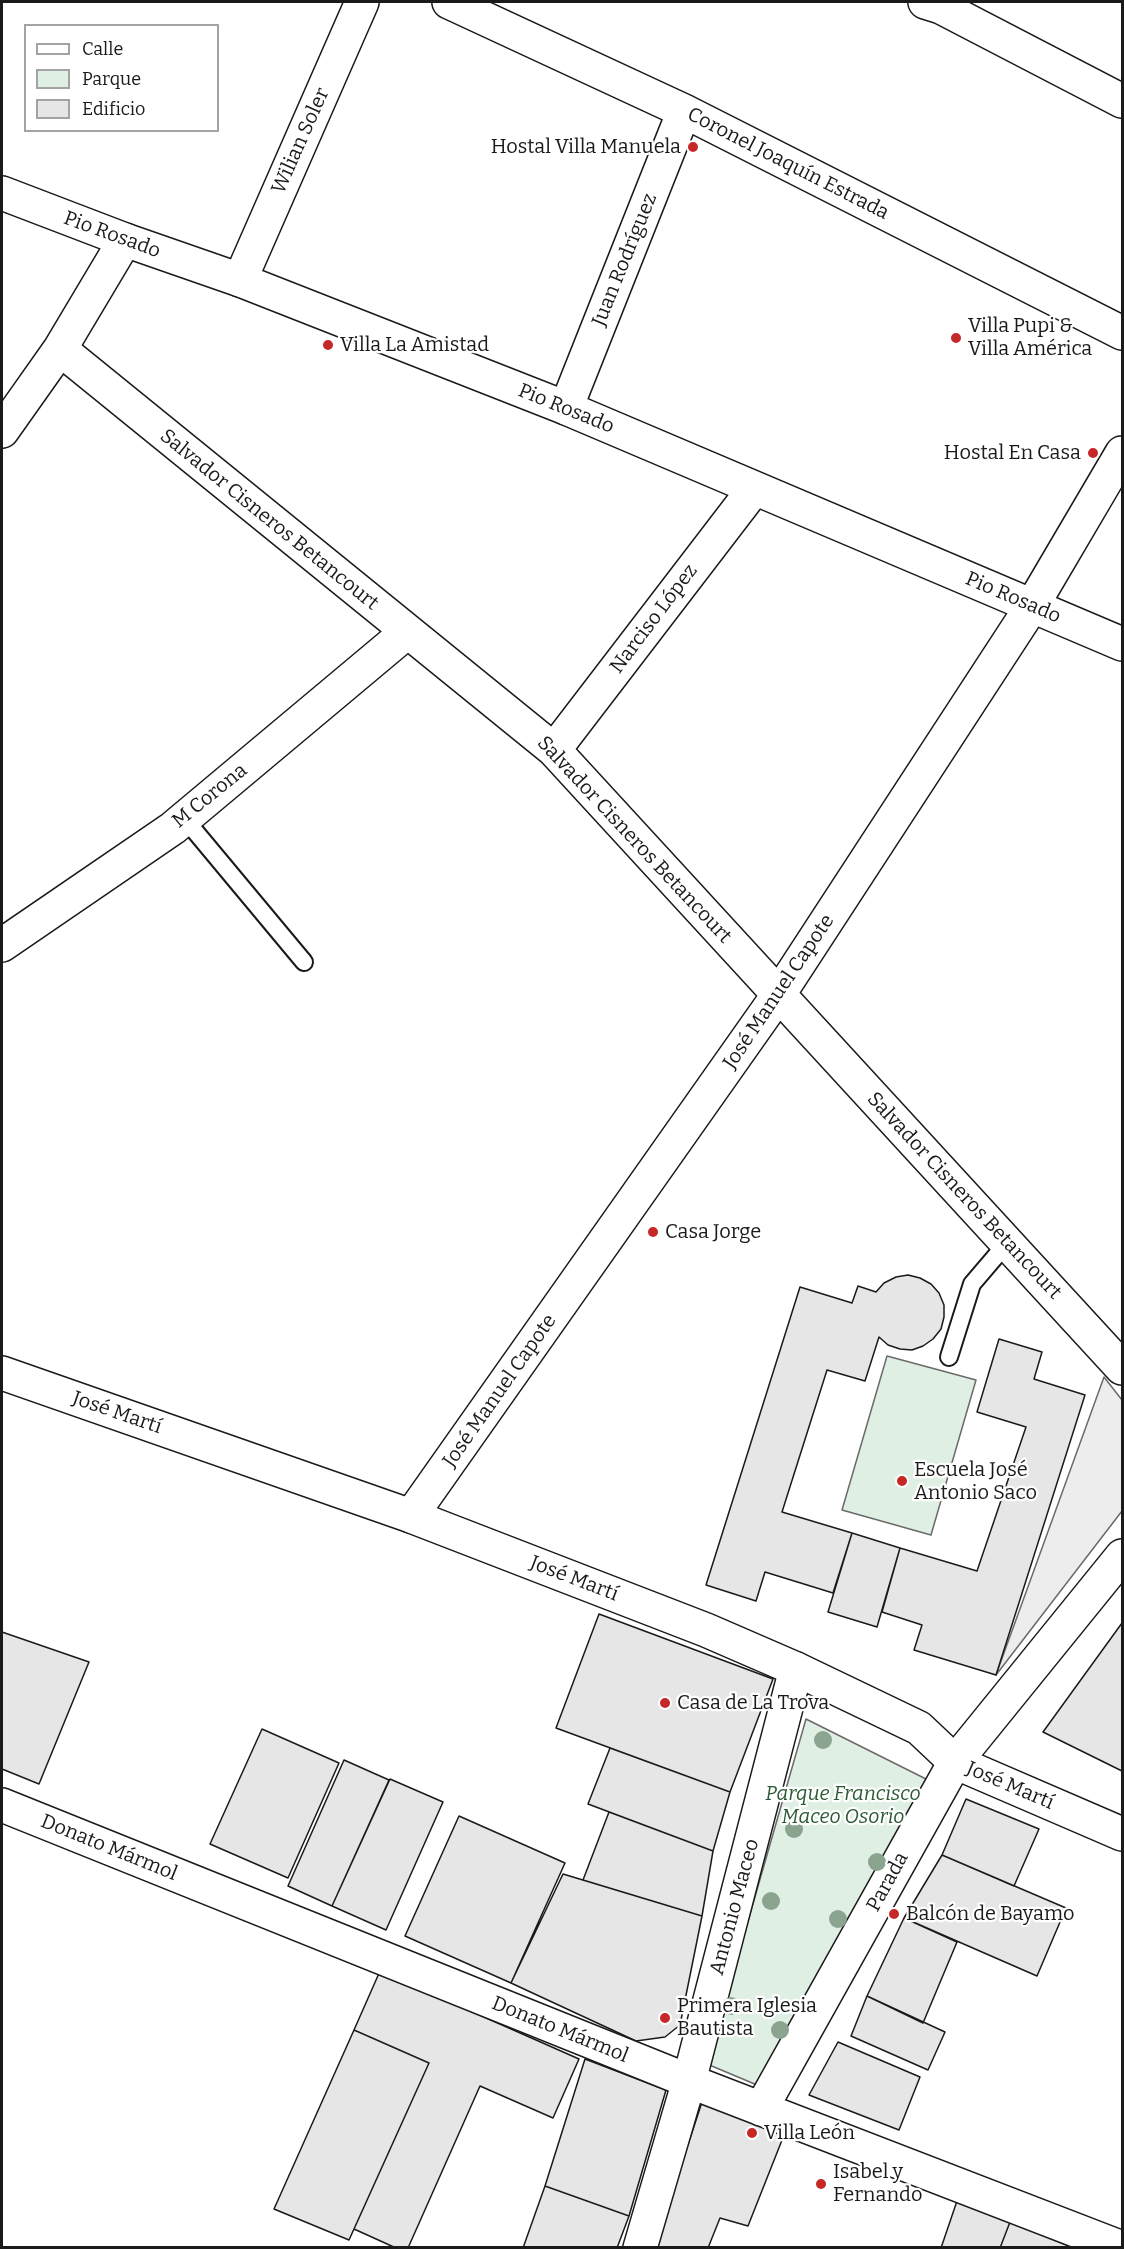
<!DOCTYPE html>
<meta charset="utf-8">
<style>
body{margin:0}
#map{position:relative;width:1124px;height:2249px;overflow:hidden;background:#fff;font-family:Bitter,serif}
canvas{display:block}
.frame{position:absolute;inset:0;border:3px solid #1a1a1a;pointer-events:none}
.legend{position:absolute;left:24px;top:24px;width:195px;height:108px;box-sizing:border-box;background:#fff;border:2px solid #a3a3a3;margin:0;padding:8px 10px;list-style:none;font-size:18px;color:#1a1a1a}
.legend li{display:flex;align-items:center;gap:12px;height:30px}
.legend b{width:30px;border:2px solid #a3a3a3}
</style>
<div id="map">
<canvas width="1124" height="2249"></canvas>
<div class="frame"></div>
<ul class="legend">
<li><b style="height:8px;background:#fff"></b>Calle</li>
<li><b style="height:16px;background:#e0efe3"></b>Parque</li>
<li><b style="height:16px;background:#e6e6e6"></b>Edificio</li>
</ul>
</div>
<script>
const c = document.querySelector('canvas').getContext('2d');
c.lineJoin = 'round';
function fillPath(path, color) { c.fillStyle = color; c.fill(path, 'evenodd'); }
const toPath = rows => new Path2D(rows.map(r => 'M' + r).join(''));
function stroke(path, color, width, dash) { c.strokeStyle = color; c.lineWidth = width; c.lineCap = dash ? 'butt' : 'round'; c.setLineDash(dash || []); c.stroke(path); }
function write(font, color, halo, rows, align = 'center') {
  c.font = font + ' Bitter,serif'; c.lineWidth = 4.5; c.setLineDash([]); c.textBaseline = 'middle'; c.strokeStyle = halo; c.fillStyle = color; for (const [text, x, y, turn = 0] of rows) {
    c.save(); c.translate(x, y); c.rotate((+turn || 0) * Math.PI / 180); c.textAlign = isNaN(turn) ? turn : align; if (halo) c.strokeText(text, 0, 0); c.fillText(text, 0, 0); c.restore();
  }
}
const green = toPath([
 [887,1356,976,1380,931,1535,842,1510,887,1356],
 [806,1719,926,1779,757,2085,707,2064,806,1719]
]);
const parking = toPath([
 [1104,1377,1122,1400,1122,1511,996,1675,1104,1377]
]);
const building = toPath([
 [908,1275,920,1278,931,1284,939,1293,944,1305,944,1317,941,1329,933,1339,923,1346,912,1350,900,1349,888,1345,879,1337,865,1381,827,1370,782,1512,852,1533,833,1593,765,1572,756,1601,706,1585,800,1287,852,1303,858,1286,876,1292,884,1283,896,1277,908,1275],
 [999,1339,1042,1352,1034,1379,1085,1395,996,1675,914,1650,922,1625,882,1612,900,1548,977,1571,1026,1427,977,1412,999,1339],
 [852,1533,900,1548,877,1627,828,1612,852,1533],
 [599,1614,773,1679,730,1792,556,1728,599,1614],
 [1122,1623,1122,1771,1043,1732,1122,1623],
 [2,1632,89,1662,39,1784,2,1769,2,1632],
 [262,1729,339,1763,288,1878,210,1844,262,1729],
 [610,1748,730,1792,713,1851,588,1804,610,1748],
 [344,1760,389,1780,332,1906,288,1886,344,1760],
 [390,1779,443,1802,386,1930,332,1906,390,1779],
 [966,1799,1039,1829,1014,1886,942,1855,966,1799],
 [609,1812,713,1851,702,1916,583,1880,609,1812],
 [459,1816,565,1863,511,1983,405,1936,459,1816],
 [942,1855,1066,1908,1037,1976,904,1918,942,1855],
 [563,1874,702,1916,680,2025,665,2037,636,2041,511,1983,563,1874],
 [904,1918,957,1942,923,2023,867,1996,904,1918],
 [380,1971,579,2059,553,2118,480,2086,408,2248,396,2248,354,2229,429,2063,354,2030,380,1971],
 [867,1996,945,2032,928,2070,851,2036,867,1996],
 [354,2030,429,2063,349,2240,274,2209,354,2030],
 [838,2042,920,2077,899,2130,809,2095,838,2042],
 [585,2059,666,2090,629,2216,545,2186,585,2059],
 [703,2099,786,2130,748,2226,720,2218,708,2248,654,2248,703,2099],
 [545,2186,629,2216,617,2248,523,2248,545,2186],
 [957,2201,1010,2222,1000,2248,941,2248,957,2201],
 [1010,2222,1074,2248,1000,2248,1010,2222]
]);
const lane = toPath([
 [184,818,304,962],
 [949,1357,972,1284,1007,1243]
]);
const street = toPath([
 [449,2,684,111,1122,333],
 [240,280,362,2],
 [60,349,554,750,1122,1368],
 [566,408,684,111],
 [2,431,60,349,125,240],
 [554,750,754,489],
 [2,945,173,828,407,632],
 [411,1516,779,994,1032,606,1122,453],
 [640,2248,689,2081]
]);
const secondary = toPath([
 [2,193,125,240,240,280,566,408,1122,644],
 [2,1805,689,2081,1122,2248],
 [689,2081,796,1669],
 [761,2109,955,1762,1122,1556]
]);
const primary = toPath([
 [925,2,941,7,1122,101],
 [2,1373,411,1516,706,1630,796,1669,919,1728,955,1762,1122,1834]
]);
const trees = [
 [823,1740],
 [794,1829],
 [877,1862],
 [771,1901],
 [838,1919],
 [731,2006],
 [780,2030]
];
const markers = [
 [693,147,6,"#c62828"],
 [956,338,6,"#c62828"],
 [328,345,6,"#c62828"],
 [1093,453,6,"#c62828"],
 [653,1232,6,"#c62828"],
 [902,1481,6,"#c62828"],
 [665,1703,6,"#c62828"],
 [894,1914,6,"#c62828"],
 [665,2018,6,"#c62828"],
 [752,2133,6,"#c62828"],
 [821,2184,6,"#c62828"]
];
const streetNames = [
 ["Wilian Soler",301,141,-66],
 ["Coronel Joaquín Estrada",788,164,27],
 ["Pio Rosado",112,235,20],
 ["Juan Rodríguez",625,260,-68],
 ["Pio Rosado",566,409,22],
 ["Salvador Cisneros Betancourt",269,520,39],
 ["Pio Rosado",1013,598,23],
 ["Narciso López",654,619,-53],
 ["M Corona",210,796,-39],
 ["Salvador Cisneros Betancourt",634,840,47],
 ["José Manuel Capote",779,992,-56],
 ["Salvador Cisneros Betancourt",964,1196,47],
 ["José Manuel Capote",500,1391,-55],
 ["José Martí",117,1413,19],
 ["José Martí",574,1579,21],
 ["José Martí",1010,1786,23],
 ["Donato Mármol",109,1848,22],
 ["Parada",888,1882,-61],
 ["Antonio Maceo",735,1907,-75],
 ["Donato Mármol",560,2030,22]
];
const poiNames = [
 ["Hostal Villa Manuela",681,147,"right"],
 ["Villa Pupi &",968,326],
 ["Villa América",968,349],
 ["Villa La Amistad",340,345],
 ["Hostal En Casa",1081,453,"right"],
 ["Casa Jorge",665,1232],
 ["Escuela José",914,1470],
 ["Antonio Saco",914,1493],
 ["Casa de La Trova",677,1703],
 ["Balcón de Bayamo",906,1914],
 ["Primera Iglesia",677,2006],
 ["Bautista",677,2029],
 ["Villa León",764,2133],
 ["Isabel y",833,2172],
 ["Fernando",833,2195]
];
const parkNames = [
 ["Parque Francisco",843,1794],
 ["Maceo Osorio",843,1817]
];
fillPath(green, '#e0efe3');
stroke(green, '#6a6a6a', 1.5);
fillPath(parking, '#ededed');
stroke(parking, '#6a6a6a', 1.5);
fillPath(building, '#e6e6e6');
stroke(building, '#1a1a1a', 1.5);
stroke(lane, '#1a1a1a', 20);
stroke(street, '#1a1a1a', 36);
stroke(secondary, '#1a1a1a', 36);
stroke(primary, '#1a1a1a', 36);
stroke(lane, '#fff', 16);
stroke(street, '#fff', 33);
stroke(secondary, '#fff', 33);
stroke(primary, '#fff', 33);
c.fillStyle = '#8aa48f';
for (const [x, y] of trees) { c.beginPath(); c.arc(x, y, 9, 0, 2 * Math.PI); c.fill(); }
for (const [x, y, r, color] of markers) { const dot = new Path2D(); dot.arc(x, y, r, 0, 2 * Math.PI); c.fillStyle = color; c.fill(dot); stroke(dot, '#fff', 2); }
write('20px', '#1a1a1a', '#fff', streetNames);
write('20px', '#1a1a1a', '#fff', poiNames, 'left');
write('italic 20px', '#2b5a34', '#fff', parkNames);
</script>
